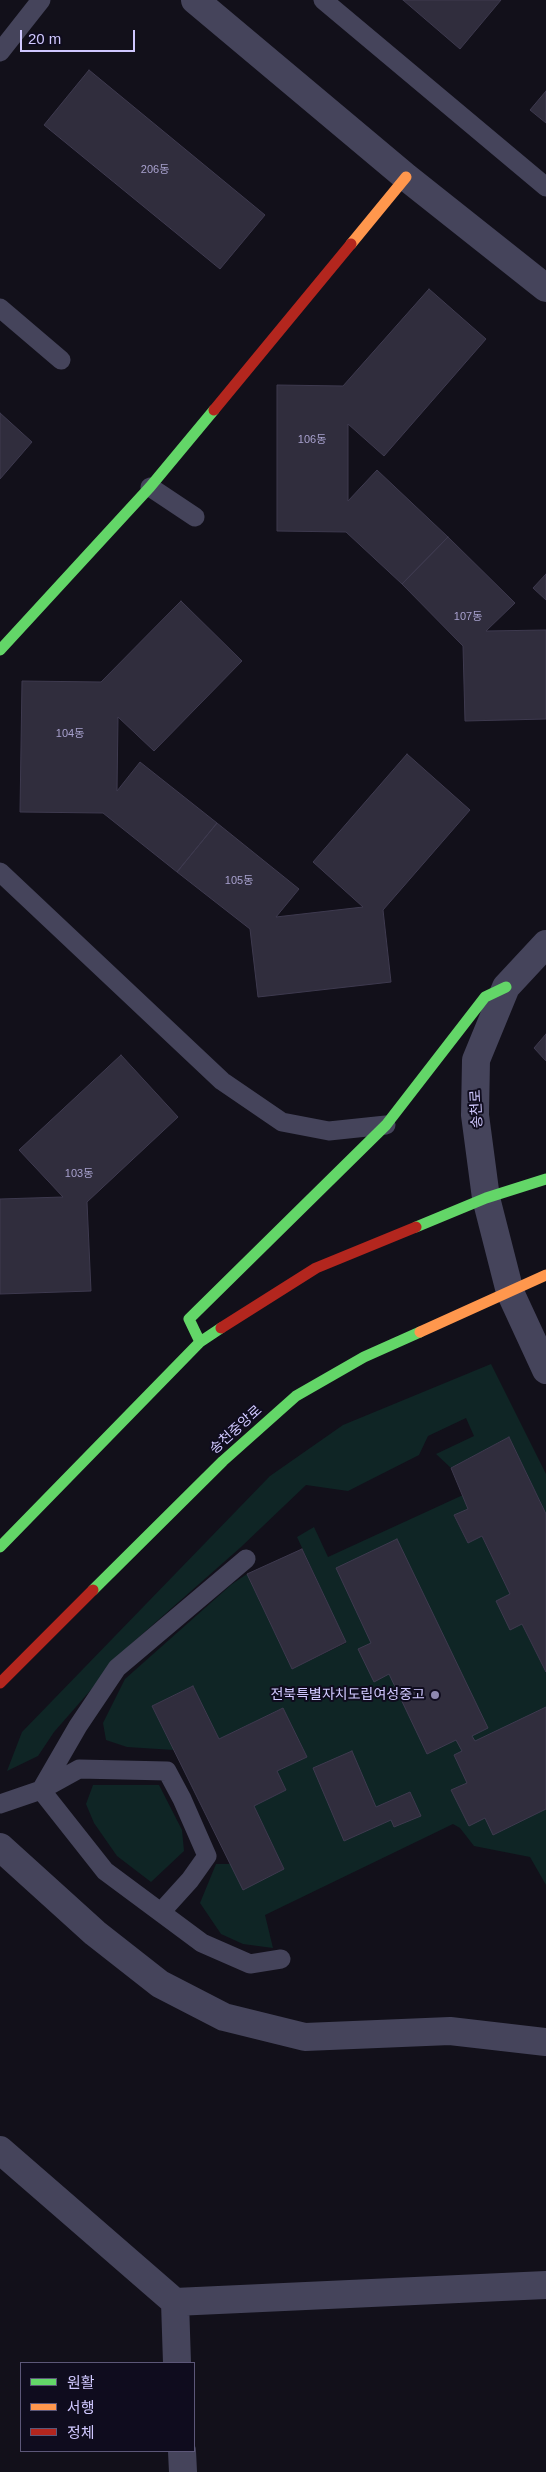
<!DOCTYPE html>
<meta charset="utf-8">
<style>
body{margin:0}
#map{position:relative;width:546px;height:2472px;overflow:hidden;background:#12101a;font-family:Arial,"Noto Sans KR",sans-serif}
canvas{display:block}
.legend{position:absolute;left:20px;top:2362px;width:175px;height:90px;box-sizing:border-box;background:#0f0c1e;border:1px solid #5c5778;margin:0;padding:6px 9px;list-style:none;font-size:15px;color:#d0c8ff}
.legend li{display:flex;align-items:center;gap:10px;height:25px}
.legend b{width:25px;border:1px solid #5c5778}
.scale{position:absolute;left:20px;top:30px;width:115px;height:22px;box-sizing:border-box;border:2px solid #d0c8ff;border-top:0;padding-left:6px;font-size:15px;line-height:18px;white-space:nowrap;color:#d0c8ff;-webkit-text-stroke:4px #0f0c1e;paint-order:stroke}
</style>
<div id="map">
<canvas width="546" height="2472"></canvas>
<ul class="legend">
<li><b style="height:6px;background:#63d668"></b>원활</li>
<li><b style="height:6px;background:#ff974d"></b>서행</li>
<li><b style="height:6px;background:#b3261e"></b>정체</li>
</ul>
<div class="scale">20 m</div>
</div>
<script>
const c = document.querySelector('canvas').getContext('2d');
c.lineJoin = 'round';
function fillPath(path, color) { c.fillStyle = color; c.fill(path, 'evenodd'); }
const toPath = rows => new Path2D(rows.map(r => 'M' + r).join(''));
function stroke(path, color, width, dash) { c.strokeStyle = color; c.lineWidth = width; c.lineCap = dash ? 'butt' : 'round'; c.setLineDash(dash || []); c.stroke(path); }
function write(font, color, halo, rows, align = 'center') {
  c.font = font + ' Arial,"Noto Sans KR",sans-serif'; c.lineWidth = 4; c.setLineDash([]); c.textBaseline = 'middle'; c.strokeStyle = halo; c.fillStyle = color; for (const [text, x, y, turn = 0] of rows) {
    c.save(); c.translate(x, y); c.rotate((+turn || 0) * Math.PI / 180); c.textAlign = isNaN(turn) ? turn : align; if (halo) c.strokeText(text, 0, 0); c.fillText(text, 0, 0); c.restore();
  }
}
const green = toPath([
 [491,1364,546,1474,546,1514,509,1437,451,1468,436,1454,474,1436,466,1418,428,1436,419,1455,348,1491,306,1485,241,1547,131,1644,54,1732,38,1756,7,1771,22,1732,270,1476,343,1425],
 [463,1495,468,1509,454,1516,468,1543,482,1536,510,1594,496,1601,510,1629,522,1624,546,1672,546,1885,530,1857,474,1846,460,1828,453,1824,265,1915,273,1948,243,1944,221,1934,200,1903,216,1864,231,1864,244,1889,284,1869,254,1806,286,1790,277,1771,307,1757,283,1708,219,1739,193,1686,152,1706,174,1750,127,1747,106,1740,103,1723,125,1679,232,1584,247,1574,292,1669,346,1643,297,1537,314,1527,328,1557],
 [93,1785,159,1785,182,1830,184,1851,151,1882,117,1856,94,1823,86,1804]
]);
const building = toPath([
 [403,0,501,0,460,49,403,0],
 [89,70,265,215,220,269,44,125,89,70],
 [546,91,546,123,530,110,546,91],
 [429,289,486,339,384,456,348,424,348,501,377,470,448,537,402,584,346,532,277,531,277,385,343,386,429,289],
 [0,413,32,442,0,479,0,413],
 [448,537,515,603,486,631,546,630,546,719,465,721,463,646,402,584,448,537],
 [546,574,546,600,533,588,546,574],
 [181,601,242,661,154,751,118,717,117,791,140,762,217,823,177,872,103,813,20,812,22,681,101,682,181,601],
 [407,754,470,810,383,910,391,982,258,997,250,929,177,872,217,823,299,889,276,917,363,907,313,862,407,754],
 [546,1034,546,1061,534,1048,546,1034],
 [121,1055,178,1117,87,1202,91,1291,0,1294,0,1199,63,1197,19,1150,121,1055],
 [509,1437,546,1514,546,1672,522,1624,510,1630,496,1601,510,1594,482,1536,468,1543,454,1515,468,1509,451,1468,509,1437],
 [397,1539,488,1728,472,1736,475,1741,546,1707,546,1809,493,1835,485,1818,469,1826,451,1790,467,1783,454,1755,462,1751,456,1740,427,1754,389,1674,374,1682,358,1649,371,1643,336,1568,397,1539],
 [302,1549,346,1642,292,1669,247,1574,302,1549],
 [193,1686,219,1739,283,1708,307,1757,277,1771,286,1790,254,1806,284,1869,243,1890,152,1706,193,1686],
 [352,1751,376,1807,410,1792,421,1816,394,1827,391,1820,344,1841,313,1768,352,1751]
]);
const lane = toPath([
 [323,0,546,187],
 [0,52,41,0],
 [0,308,61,360],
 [150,487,195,517],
 [0,872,222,1081,282,1122,329,1131,386,1125],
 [41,1790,78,1726,117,1668,246,1559],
 [41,1790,79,1769,167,1771,182,1799,207,1856,190,1880,161,1912],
 [0,1804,41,1790,105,1871,202,1943,250,1964,281,1959]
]);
const street = toPath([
 [195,0,406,177,546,288],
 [546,944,506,987,476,1060,475,1115,486,1198,510,1292,546,1370],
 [0,1847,95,1933,160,1984,224,2017,305,2037,450,2031,546,2042],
 [0,2150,175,2302,546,2285],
 [175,2302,177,2363],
 [182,2451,183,2472]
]);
const fast = toPath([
 [0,650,150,487,214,410],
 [416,1227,486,1198,546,1179],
 [200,1342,189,1319,386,1125,485,997,506,987],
 [0,1547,200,1342,221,1328],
 [93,1590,223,1461,296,1396,364,1357,420,1332]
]);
const slow = toPath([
 [351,244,406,177],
 [420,1332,546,1275]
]);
const jam = toPath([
 [214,410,351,244],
 [221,1328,316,1268,416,1227],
 [0,1683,93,1590]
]);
const markers = [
 [435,1695,5,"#8e88af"]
];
const numberNames = [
 ["206동",155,170],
 ["106동",312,440],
 ["107동",468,617],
 ["104동",70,734],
 ["105동",239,881],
 ["103동",79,1174]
];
const streetNames = [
 ["송천로",477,1109,-93],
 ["송천중앙로",236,1430,-42]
];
const poiNames = [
 ["전북특별자치도립여성중고",425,1695]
];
fillPath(green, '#0f2525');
fillPath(building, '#302d3d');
stroke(building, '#3e3a4f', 1);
stroke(lane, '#45445b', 19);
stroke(street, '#45445b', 28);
stroke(fast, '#63d668', 11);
stroke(slow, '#ff974d', 11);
stroke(jam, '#b3261e', 11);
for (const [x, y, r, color] of markers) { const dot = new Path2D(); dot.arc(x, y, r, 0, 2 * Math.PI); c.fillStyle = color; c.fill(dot); stroke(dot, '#0f0c1e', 2); }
write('11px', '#a8a1ce', null, numberNames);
write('14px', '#d0c8ff', '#0f0c1e', streetNames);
write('14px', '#d0c8ff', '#0f0c1e', poiNames, 'right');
</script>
